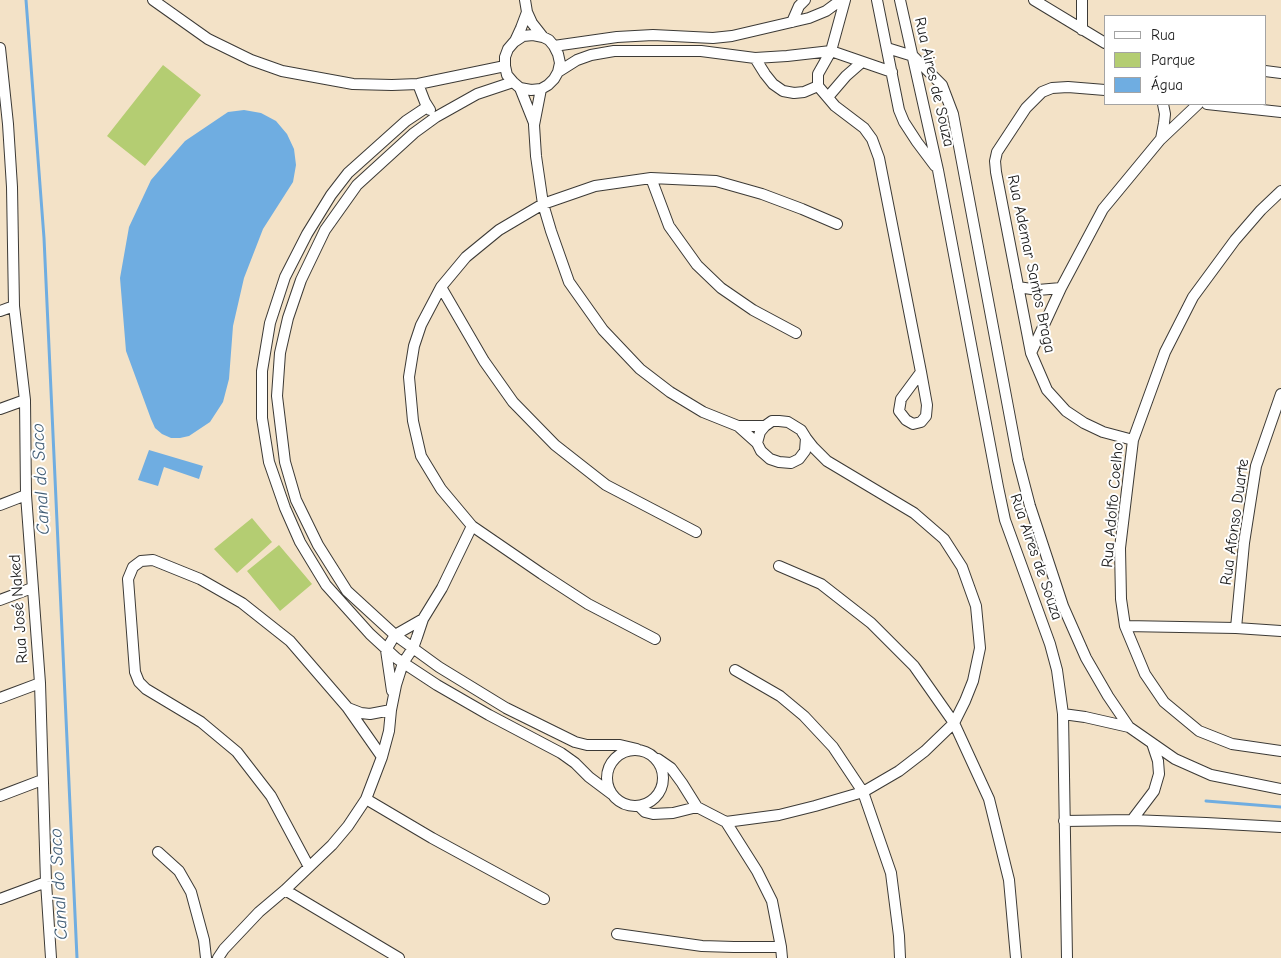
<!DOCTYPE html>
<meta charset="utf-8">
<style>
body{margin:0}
#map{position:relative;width:1281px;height:958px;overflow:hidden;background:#f3e2c7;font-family:"Comic Neue",sans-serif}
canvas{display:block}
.legend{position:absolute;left:1104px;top:15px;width:162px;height:90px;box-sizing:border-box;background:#fff;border:1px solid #a4a4a4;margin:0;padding:6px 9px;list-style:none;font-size:15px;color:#1c1c1c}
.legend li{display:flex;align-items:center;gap:10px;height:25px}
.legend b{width:25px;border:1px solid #a4a4a4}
</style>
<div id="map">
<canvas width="1281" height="958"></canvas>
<ul class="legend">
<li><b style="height:6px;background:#fff"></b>Rua</li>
<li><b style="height:14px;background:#b4cd72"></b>Parque</li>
<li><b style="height:14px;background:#6fade1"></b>Água</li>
</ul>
</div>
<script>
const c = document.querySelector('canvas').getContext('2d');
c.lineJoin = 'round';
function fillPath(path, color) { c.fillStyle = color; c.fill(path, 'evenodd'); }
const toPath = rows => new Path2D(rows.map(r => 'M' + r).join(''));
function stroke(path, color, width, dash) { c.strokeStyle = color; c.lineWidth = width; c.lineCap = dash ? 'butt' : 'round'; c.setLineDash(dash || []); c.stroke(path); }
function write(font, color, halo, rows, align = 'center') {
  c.font = font + ' "Comic Neue",sans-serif'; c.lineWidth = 4; c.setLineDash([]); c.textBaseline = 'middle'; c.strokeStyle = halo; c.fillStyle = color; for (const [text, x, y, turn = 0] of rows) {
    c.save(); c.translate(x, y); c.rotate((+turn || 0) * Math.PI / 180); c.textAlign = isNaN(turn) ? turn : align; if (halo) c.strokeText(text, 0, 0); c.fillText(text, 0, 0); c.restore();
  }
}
const green = toPath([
 [163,65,201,95,145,166,107,136],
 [252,518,272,542,237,573,214,549],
 [279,545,312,584,280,611,247,571]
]);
const water = toPath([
 [244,110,261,113,276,121,287,134,294,149,296,165,293,182,263,229,244,278,233,326,229,379,223,402,210,422,189,436,180,438,171,438,162,434,155,428,151,419,126,351,120,278,129,227,151,180,185,141,228,112],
 [149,450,203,466,199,479,164,467,158,486,138,480]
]);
const stream = toPath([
 [26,0,44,238,77,958],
 [1206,801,1281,807]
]);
const street = toPath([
 [153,0,208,39,251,60,282,71,353,84,392,85,418,84,505,66],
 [525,0,527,12,532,23,543,37],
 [845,0,831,51,818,74,818,86,835,106,864,128,872,139,879,158,921,372,927,405,926,416,921,422,913,424,906,420,899,411,901,399,921,372],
 [877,0,899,110,904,122,917,142,935,166],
 [900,0,938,170,998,487,1005,520,1050,644,1057,670,1063,714,1067,958],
 [1034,0,1105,43],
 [1082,0,1082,30],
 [792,22,799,6,805,0],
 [515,41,521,28,527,12],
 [554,46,617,37,653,35,713,38,732,36,809,18,826,11,841,0],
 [0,48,8,124,12,187,14,306,25,400,26,495,40,683,46,882,51,958],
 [887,48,913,56,942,85,953,114,1018,460,1030,506,1063,606,1086,658,1108,696,1129,727],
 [755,58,765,74,773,84,783,91,794,93,804,92,818,86],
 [1265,71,1281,73],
 [558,72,577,60,591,55,614,51,701,51,755,58,787,56,831,51,892,72],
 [513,82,477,94,436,117,414,133,357,185,325,230,301,280,288,318,280,353,277,396,285,462,296,500,318,545,347,591,395,635,439,667,506,708,575,742,587,745,620,745,637,749],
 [418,84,425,102,430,110],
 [520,88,531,90,541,89,548,85,554,79,558,72,560,63,558,54,554,46,549,40,543,37,533,35,523,36,514,42,508,49,505,57,505,66,507,75,513,82,520,88,534,123],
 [541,89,534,125,536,156,543,204,551,231,569,282,603,330,640,369,670,392,703,412,738,426,757,443,761,451,770,459,779,462,791,463,799,459,805,451,806,438,801,430,788,422,779,421,772,421,765,426,760,432,757,443],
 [1105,90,1068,87,1052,88,1042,92,1026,108,997,152,995,161,996,172,1031,353,1047,390,1066,411,1084,423,1103,432,1133,440],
 [828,97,846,76,862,62],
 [1207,104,1281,112],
 [427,107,406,121,348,173,331,195,307,234,285,277,270,323,262,371,262,418,269,462,285,508,300,542,326,585,370,634,396,658,437,685,489,715,561,753,575,763,589,777,613,795],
 [1161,139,1164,123,1165,114,1163,104],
 [651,178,669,226,697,265,721,288,753,310,796,333],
 [1281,191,1261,210,1235,240,1193,297,1165,352,1133,440,1120,548,1121,599,1125,626,1145,674,1164,702,1199,731,1232,744,1281,751],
 [441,287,484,361,513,402,555,445,606,485,696,532],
 [1018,287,1038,290,1061,288],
 [0,311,14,306],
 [1031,353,1061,288,1103,209,1160,140,1198,104],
 [0,409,25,400],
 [738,426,765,426],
 [0,505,26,495],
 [779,566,821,584,871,623,914,666,954,723,989,799,1009,880,1016,958],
 [0,600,32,588],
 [1125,626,1236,628,1281,631],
 [1236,628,1244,543,1256,466,1281,394],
 [655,639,588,604,542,574,472,526,441,489,421,456,413,421,409,377,414,346,421,325,441,287,466,257,499,230,543,204,595,186,651,178,716,181,762,194,802,209,837,224],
 [735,670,780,696,804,716,833,747,863,792,891,873,899,936,900,958],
 [392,691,386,650,395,635,423,619],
 [0,698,40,683],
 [348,708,361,713,370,714,391,710],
 [1063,714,1085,717,1129,727,1175,759,1211,775,1281,789],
 '607 778a28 28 0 1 1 56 0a28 28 0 1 1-56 0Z',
 [0,796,42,780],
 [366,799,432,838,544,899],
 [639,806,645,812,653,814,673,813,697,807,682,783,671,768,658,759],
 [697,807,726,822,779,815,815,806,863,792,899,771,925,751,954,723,965,701,973,681,980,648,976,606,962,567,944,539,914,513,827,461,813,447,806,438],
 [1132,820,1154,791,1159,774,1158,761,1152,743],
 [1064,821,1132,820,1206,823,1281,827],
 [726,822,757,871,772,901,781,947,782,958],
 [158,852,179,871,191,892,204,940,206,958],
 [309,867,271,796,237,752,201,722,146,689,139,682,135,672,128,579,133,567,141,561,153,560,200,579,242,603,290,641,347,707,382,757],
 [285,890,399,958],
 [0,899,46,882],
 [617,934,702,946,734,947,781,947],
 [218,958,224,949,259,912,285,890,332,845,348,826,366,799,382,757,389,731,391,710,396,685,403,663,413,648,417,637,423,619,442,588,472,526]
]);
const streetNames = [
 ["Rua Aires de Souza",934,82,77],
 ["Rua Ademar Santos Braga",1031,264,78],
 ["Rua Adolfo Coelho",1113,505,-85],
 ["Rua Afonso Duarte",1235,522,-82],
 ["Rua Aires de Souza",1036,557,71],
 ["Rua José Naked",19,609,-94]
];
const waterNames = [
 ["Canal do Saco",41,479,-93],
 ["Canal do Saco",59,884,-93]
];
fillPath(green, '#b4cd72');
fillPath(water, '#6fade1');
stroke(stream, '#6fade1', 3);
stroke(street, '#3c3a36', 12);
stroke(street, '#fff', 10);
write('16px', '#1c1c1c', '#fff', streetNames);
write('italic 18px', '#415d75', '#fff', waterNames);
</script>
